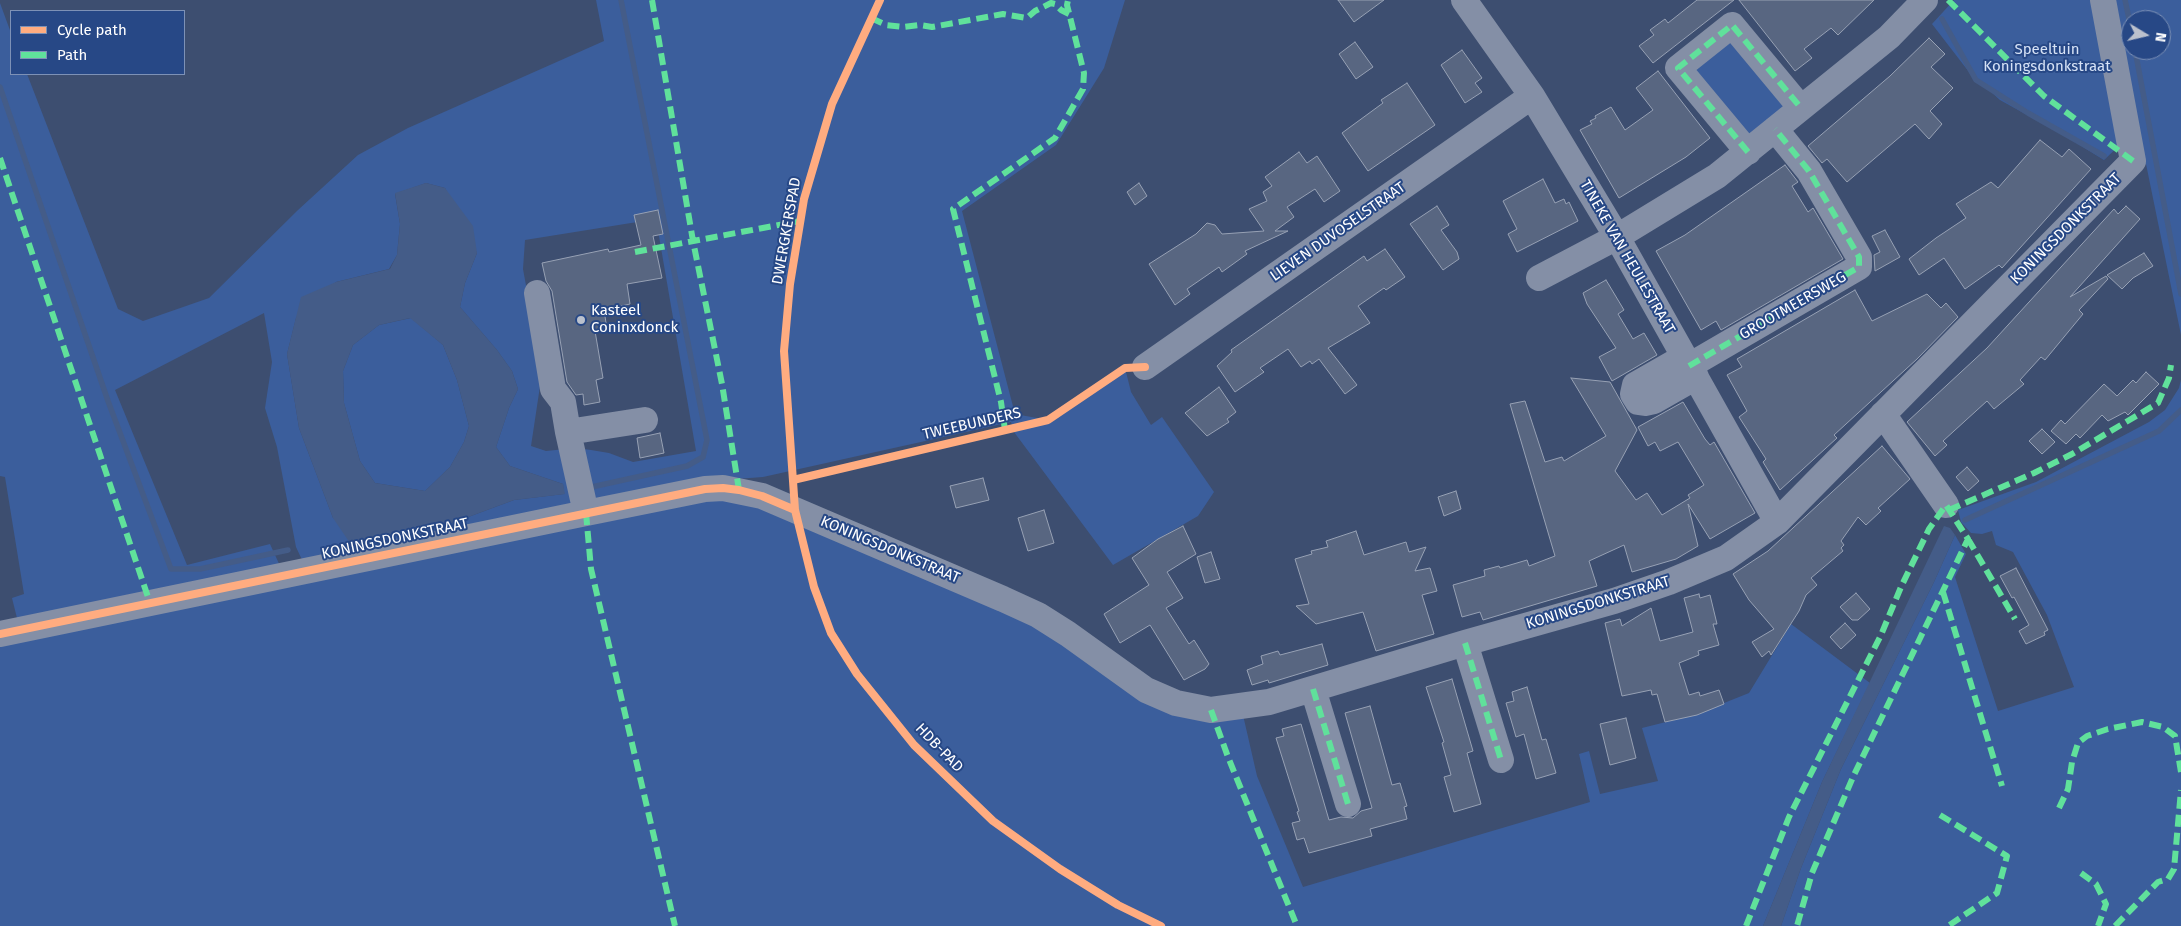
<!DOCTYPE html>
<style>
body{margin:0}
#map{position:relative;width:2181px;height:926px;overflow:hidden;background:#3d4e70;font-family:"Fira Sans",sans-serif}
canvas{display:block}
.legend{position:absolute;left:10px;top:10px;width:175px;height:65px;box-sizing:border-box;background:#274886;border:1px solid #7d91b6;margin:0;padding:6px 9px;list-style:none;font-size:15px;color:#fff}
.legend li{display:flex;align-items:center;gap:10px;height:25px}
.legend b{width:25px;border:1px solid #7d91b6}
.north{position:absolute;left:2121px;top:10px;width:50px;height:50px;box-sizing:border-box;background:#274886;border:1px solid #7d91b6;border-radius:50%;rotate:99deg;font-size:14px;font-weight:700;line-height:20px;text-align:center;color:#fff}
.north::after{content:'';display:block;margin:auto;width:18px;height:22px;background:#bbc1cd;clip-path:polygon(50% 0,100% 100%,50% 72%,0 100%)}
</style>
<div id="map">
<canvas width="2181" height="926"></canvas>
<ul class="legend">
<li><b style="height:6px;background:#ffac80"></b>Cycle path</li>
<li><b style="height:6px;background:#60e19b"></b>Path</li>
</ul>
<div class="north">N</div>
</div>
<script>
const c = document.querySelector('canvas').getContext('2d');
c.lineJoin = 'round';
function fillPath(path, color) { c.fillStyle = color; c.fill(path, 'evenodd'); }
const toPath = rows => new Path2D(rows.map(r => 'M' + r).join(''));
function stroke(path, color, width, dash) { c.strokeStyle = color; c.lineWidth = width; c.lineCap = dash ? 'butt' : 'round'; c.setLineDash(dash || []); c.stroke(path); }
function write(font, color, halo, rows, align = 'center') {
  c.font = font + ' "Fira Sans",sans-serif'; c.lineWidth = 4; c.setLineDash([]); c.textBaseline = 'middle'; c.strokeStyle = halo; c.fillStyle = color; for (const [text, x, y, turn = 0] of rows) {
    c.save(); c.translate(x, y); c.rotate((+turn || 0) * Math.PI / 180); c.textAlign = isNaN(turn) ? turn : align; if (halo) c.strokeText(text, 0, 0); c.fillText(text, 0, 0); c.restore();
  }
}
const green = toPath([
 [596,0,1125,0,1104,68,1056,145,962,211,1015,414,1048,420,1125,368,1131,392,1151,425,1162,417,1214,492,1198,516,1113,565,1014,432,1011,422,763,477,723,480,303,562,296,547,277,447,265,408,272,362,264,313,115,390,187,565,270,544,281,568,18,622,12,598,24,594,5,477,0,476,0,3,11,33,11,74,27,74,118,309,143,321,209,298,298,210,358,155,408,128,604,41],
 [426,183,445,188,477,253,465,283,460,307,497,350,512,371,518,389,509,408,496,447,510,466,563,484,564,494,514,500,444,526,333,518,299,428,287,354,296,318,336,282,389,269,397,255,400,224,395,194],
 [656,219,696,451,633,462,609,453,591,450,575,448,546,451,531,446,542,373,523,269,525,240],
 [1954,0,2097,0,2124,141,2104,160,2065,136,2000,100,1969,72,1932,24],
 [2110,0,2181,0,2181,335,2146,164,2141,168],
 [2131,20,2161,20,2161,50,2131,50],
 [1728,38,1787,105,1750,139,1693,67],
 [411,318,443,345,457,380,469,426,464,442,450,467,425,491,375,483,360,461,344,403,343,371,353,345,379,325],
 [2181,380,2181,926,1781,926,1801,868,1841,769,1934,582,1955,535,1966,554,1955,577,1998,711,2074,687,2047,615,2013,552,1996,545,1992,531,1982,534,1971,533,1961,522,1958,510,2036,482,2149,422,2165,410,2179,388],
 [723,496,748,498,1033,622,1141,697,1243,715,1257,776,1303,887,1590,802,1579,754,1589,751,1600,794,1658,781,1642,728,1694,715,1749,693,1791,624,1870,683,1822,782,1763,926,0,926,0,643]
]);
const water = toPath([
 [426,183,445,188,473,226,477,253,465,283,460,307,497,350,512,371,518,389,509,408,496,447,510,466,563,484,565,494,514,500,444,526,350,543,333,518,299,428,287,354,301,297,336,282,390,269,397,255,400,224,395,193],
 [410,318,443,345,457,380,469,426,464,442,450,467,425,491,375,483,360,461,344,403,343,371,353,345,379,325],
 [1944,526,1950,528,1955,535,1934,582,1841,769,1801,868,1781,926,1763,926,1822,782]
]);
const stream = toPath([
 [2125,0,2131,28],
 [1942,19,1976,80,2028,113,2104,156],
 [2135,50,2181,294],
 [0,87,108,401,171,569,200,569,288,550],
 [587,488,687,466,703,457,707,440,621,0],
 [1965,520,2159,431,2181,410]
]);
const building = toPath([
 [1338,0,1384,0,1354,22,1338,0],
 [1697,0,1734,0,1653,63,1639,46,1654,35,1650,30,1665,19,1668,23,1697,0],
 [1739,0,1874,0,1838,35,1831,28,1804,49,1812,58,1795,71,1739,0],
 [1929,38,1945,54,1931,67,1953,88,1930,111,1942,124,1929,139,1915,124,1847,182,1827,159,1822,163,1808,146,1890,76,1929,38],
 [1355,42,1373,67,1356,79,1339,54,1355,42],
 [1462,50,1482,78,1475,83,1482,92,1465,103,1441,65,1462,50],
 [1658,71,1710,138,1686,157,1619,198,1580,130,1592,124,1590,121,1596,118,1595,116,1611,107,1625,130,1653,110,1636,88,1658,71],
 [1407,83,1435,125,1368,171,1342,133,1383,103,1381,100,1407,83],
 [2040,140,2062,157,2069,149,2091,169,2002,268,1999,265,1965,289,1944,258,1919,275,1909,259,1936,238,1966,218,1956,204,1991,182,1998,188,2040,140],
 [1299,152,1307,163,1317,156,1340,191,1324,202,1315,189,1287,207,1294,217,1275,231,1288,231,1245,251,1247,254,1222,272,1219,267,1187,289,1190,294,1175,305,1149,264,1196,234,1207,223,1215,225,1222,234,1264,231,1249,209,1267,201,1263,192,1272,186,1265,177,1299,152],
 [1785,165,1798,182,1792,186,1808,212,1813,208,1843,259,1721,330,1716,321,1701,330,1656,251,1685,235,1785,165],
 [1543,179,1555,203,1564,199,1566,204,1569,202,1578,221,1517,252,1508,234,1517,229,1503,201,1543,179],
 [1139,183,1147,196,1135,205,1127,192,1139,183],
 [1437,206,1449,225,1441,230,1457,252,1459,259,1443,270,1410,224,1437,206],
 [2126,206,2140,219,2070,297,2106,276,2108,279,2079,310,2083,314,2045,360,2041,357,2020,380,2024,384,1994,409,1987,401,1943,441,1947,445,1935,456,1907,422,1987,348,2114,209,2118,214,2126,206],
 [658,210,663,234,653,236,662,278,627,284,630,304,604,310,607,329,595,331,603,378,596,380,600,402,584,405,583,394,576,395,567,382,552,291,546,281,542,263,608,249,609,252,641,245,634,215,658,210],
 [1885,230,1900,257,1875,271,1874,255,1880,252,1872,236,1885,230],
 [1385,249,1405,277,1386,290,1384,288,1358,306,1370,323,1328,348,1357,385,1345,394,1319,359,1312,364,1310,361,1301,367,1288,349,1260,368,1264,372,1235,392,1217,366,1232,352,1231,350,1364,256,1367,261,1385,249],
 [2144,253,2153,266,2133,278,2122,289,2107,275,2144,253],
 [1606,280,1624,310,1618,314,1633,339,1644,333,1657,355,1612,381,1599,357,1616,348,1587,304,1583,293,1606,280],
 [1855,290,1872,321,1927,294,1941,308,1946,303,1958,317,1917,359,1834,435,1837,438,1780,490,1763,462,1766,459,1739,417,1747,411,1727,375,1742,367,1737,359,1855,290],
 [2146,372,2159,384,2128,415,2125,412,2108,421,2102,415,2080,438,2076,434,2066,444,2051,431,2061,420,2065,424,2104,384,2117,396,2133,380,2136,383,2146,372],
 [1571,378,1610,382,1637,430,1615,471,1636,500,1647,493,1662,515,1690,498,1688,495,1704,485,1678,442,1660,451,1655,442,1648,446,1638,427,1683,402,1705,439,1710,445,1714,442,1755,513,1710,539,1688,504,1698,546,1676,559,1632,572,1624,545,1589,561,1597,586,1483,620,1480,612,1462,617,1453,585,1485,576,1484,570,1499,566,1500,568,1527,560,1529,566,1555,556,1510,404,1525,401,1545,462,1562,457,1564,461,1606,436,1571,378],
 [1219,387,1236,412,1227,419,1229,422,1207,436,1185,413,1219,387],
 [2042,429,2055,442,2042,454,2029,441,2042,429],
 [660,433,664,453,640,458,637,438,660,433],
 [1882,446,1910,479,1878,508,1881,511,1866,525,1858,517,1841,541,1844,545,1841,548,1843,551,1811,578,1817,585,1806,595,1799,611,1771,655,1769,651,1762,657,1752,642,1774,629,1749,600,1733,574,1768,551,1882,446],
 [1967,467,1979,481,1968,491,1956,477,1967,467],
 [983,478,989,500,956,508,950,486,983,478],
 [1456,491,1461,509,1444,516,1438,497,1456,491],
 [1044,510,1054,543,1028,551,1018,518,1044,510],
 [1183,526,1196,554,1167,572,1183,598,1166,608,1189,644,1194,640,1209,664,1205,669,1184,680,1150,625,1120,643,1104,614,1149,585,1132,558,1158,539,1183,526],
 [1356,531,1364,555,1406,542,1409,552,1426,547,1415,571,1430,568,1437,591,1422,595,1434,634,1376,651,1363,612,1316,624,1296,606,1309,604,1295,559,1312,554,1311,551,1328,547,1326,541,1356,531],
 [1211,552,1220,579,1205,583,1197,557,1211,552],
 [2016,568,2048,630,2044,632,2045,635,2026,644,2019,631,2029,625,2014,597,2012,598,2000,576,2016,568],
 [1856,593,1870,609,1858,620,1852,620,1840,607,1856,593],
 [1699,594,1700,598,1710,595,1717,624,1713,624,1719,645,1698,651,1699,655,1679,663,1689,695,1699,692,1700,696,1719,690,1724,704,1697,715,1665,722,1657,694,1652,695,1651,690,1622,696,1605,623,1620,619,1622,626,1651,608,1660,641,1693,632,1684,598,1699,594],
 [1845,623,1856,635,1841,649,1830,637,1845,623],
 [1322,644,1328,665,1269,683,1268,680,1252,685,1247,670,1263,664,1261,656,1278,651,1280,655,1322,644],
 [1452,679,1473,751,1467,753,1481,804,1454,812,1444,777,1451,775,1442,743,1444,742,1426,687,1452,679],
 [1527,687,1542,740,1546,739,1556,773,1536,779,1524,734,1516,737,1506,703,1514,701,1512,692,1527,687],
 [1370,706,1392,785,1400,783,1407,806,1404,807,1407,819,1370,829,1372,836,1309,853,1304,838,1297,840,1292,823,1300,821,1297,812,1299,811,1276,738,1284,736,1282,729,1301,724,1329,820,1341,817,1353,818,1361,811,1372,808,1345,713,1370,706],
 [1626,718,1636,758,1610,765,1600,724,1626,718]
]);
const minor = toPath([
 [1464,0,1532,96,1617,237,1777,522],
 [1748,152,1678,68,1732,25,1801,108],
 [1539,278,1617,237,1717,176,1889,37,1925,0],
 [537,293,553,389,563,402,568,432],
 [1684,357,1635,385,1633,394,1638,402,1645,403,1654,401,1696,377],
 [1689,366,1859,267,1859,257,1809,171,1775,129],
 [1145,367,1532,96],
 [1883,414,1946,505],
 [586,513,568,432,645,420],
 [0,634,586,513,705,489,723,488,762,496,1003,599,1038,615,1068,634,1146,690,1176,703,1211,710,1269,702,1465,643,1614,601,1669,582,1726,558,1777,522,2133,161,2103,0],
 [1465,643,1501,760],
 [1313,689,1348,804]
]);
const quiet = toPath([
 [652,0,693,241,722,384,739,490],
 [1948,0,2044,96,2133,161],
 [871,18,886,25,903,27,920,25,932,27,1003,14,1027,18,1035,11,1051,3,1055,4,1061,10,1069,14],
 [1748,152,1678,68,1732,25,1801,108],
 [0,158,150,603],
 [635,252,800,221],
 [1689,366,1859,267,1859,257,1809,171,1775,129],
 [1005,430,1001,402,953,209,1055,138,1083,89,1084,73,1067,5,1068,0],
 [1949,510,2034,473,2072,454,2158,403,2169,378,2171,365],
 [586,513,591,569,675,926],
 [1968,539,2015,619],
 [1943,592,2002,786],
 [1465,643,1501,760],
 [1313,689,1348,804],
 [1211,710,1228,757,1297,926],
 [2059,808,2068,789,2072,762,2078,743,2087,736,2108,729,2142,722,2163,727,2175,736,2181,772],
 [1940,815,2007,856,1997,893,1948,926],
 [2081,873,2096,884,2106,904,2098,926],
 [1746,926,1789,817,1881,635,1901,587,1929,529,1946,505,1968,539,1853,777,1812,873,1797,926],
 [2115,926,2158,882,2168,879,2174,869,2181,790]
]);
const cycleway = toPath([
 [880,0,832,104,804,199,790,284,784,351,795,510,814,587,831,633,857,674,914,745,993,821,1060,869,1118,905,1161,926],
 [793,480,1048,420,1125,368,1145,367],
 [0,634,705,489,723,488,739,490,762,496,795,510]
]);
const markers = [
 [581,320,5,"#bbc1cd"]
];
const parkNames = [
 ["Speeltuin",2047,50],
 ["Koningsdonkstraat",2047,67]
];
const streetNames = [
 ["KONINGSDONKSTRAAT",2066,229,-45],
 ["DWERGKERSPAD",787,231,-80],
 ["LIEVEN DUVOSELSTRAAT",1338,232,-35],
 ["TINEKE VAN HEULESTRAAT",1627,257,60],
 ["GROOTMEERSWEG",1793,306,-30],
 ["TWEEBUNDERS",972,424,-13],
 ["KONINGSDONKSTRAAT",395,539,-12],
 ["KONINGSDONKSTRAAT",890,550,23],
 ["KONINGSDONKSTRAAT",1598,603,-17],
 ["HDB-PAD",939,748,46]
];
const poiNames = [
 ["Kasteel",591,311],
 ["Coninxdonck",591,328]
];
fillPath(green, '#3b5e9c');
fillPath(water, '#445c88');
stroke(stream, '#445c88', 5.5);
fillPath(building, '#586681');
stroke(building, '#97a1b4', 1);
stroke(minor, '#848fa6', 26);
stroke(quiet, '#60e19b', 6, [12, 6]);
stroke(cycleway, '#ffac80', 8);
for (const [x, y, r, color] of markers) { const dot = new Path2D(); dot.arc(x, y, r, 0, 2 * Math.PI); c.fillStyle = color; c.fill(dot); stroke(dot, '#274886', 2); }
write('15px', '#d6e2f6', '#274886', parkNames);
write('15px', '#fff', '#274886', streetNames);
write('15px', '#fff', '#274886', poiNames, 'left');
</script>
